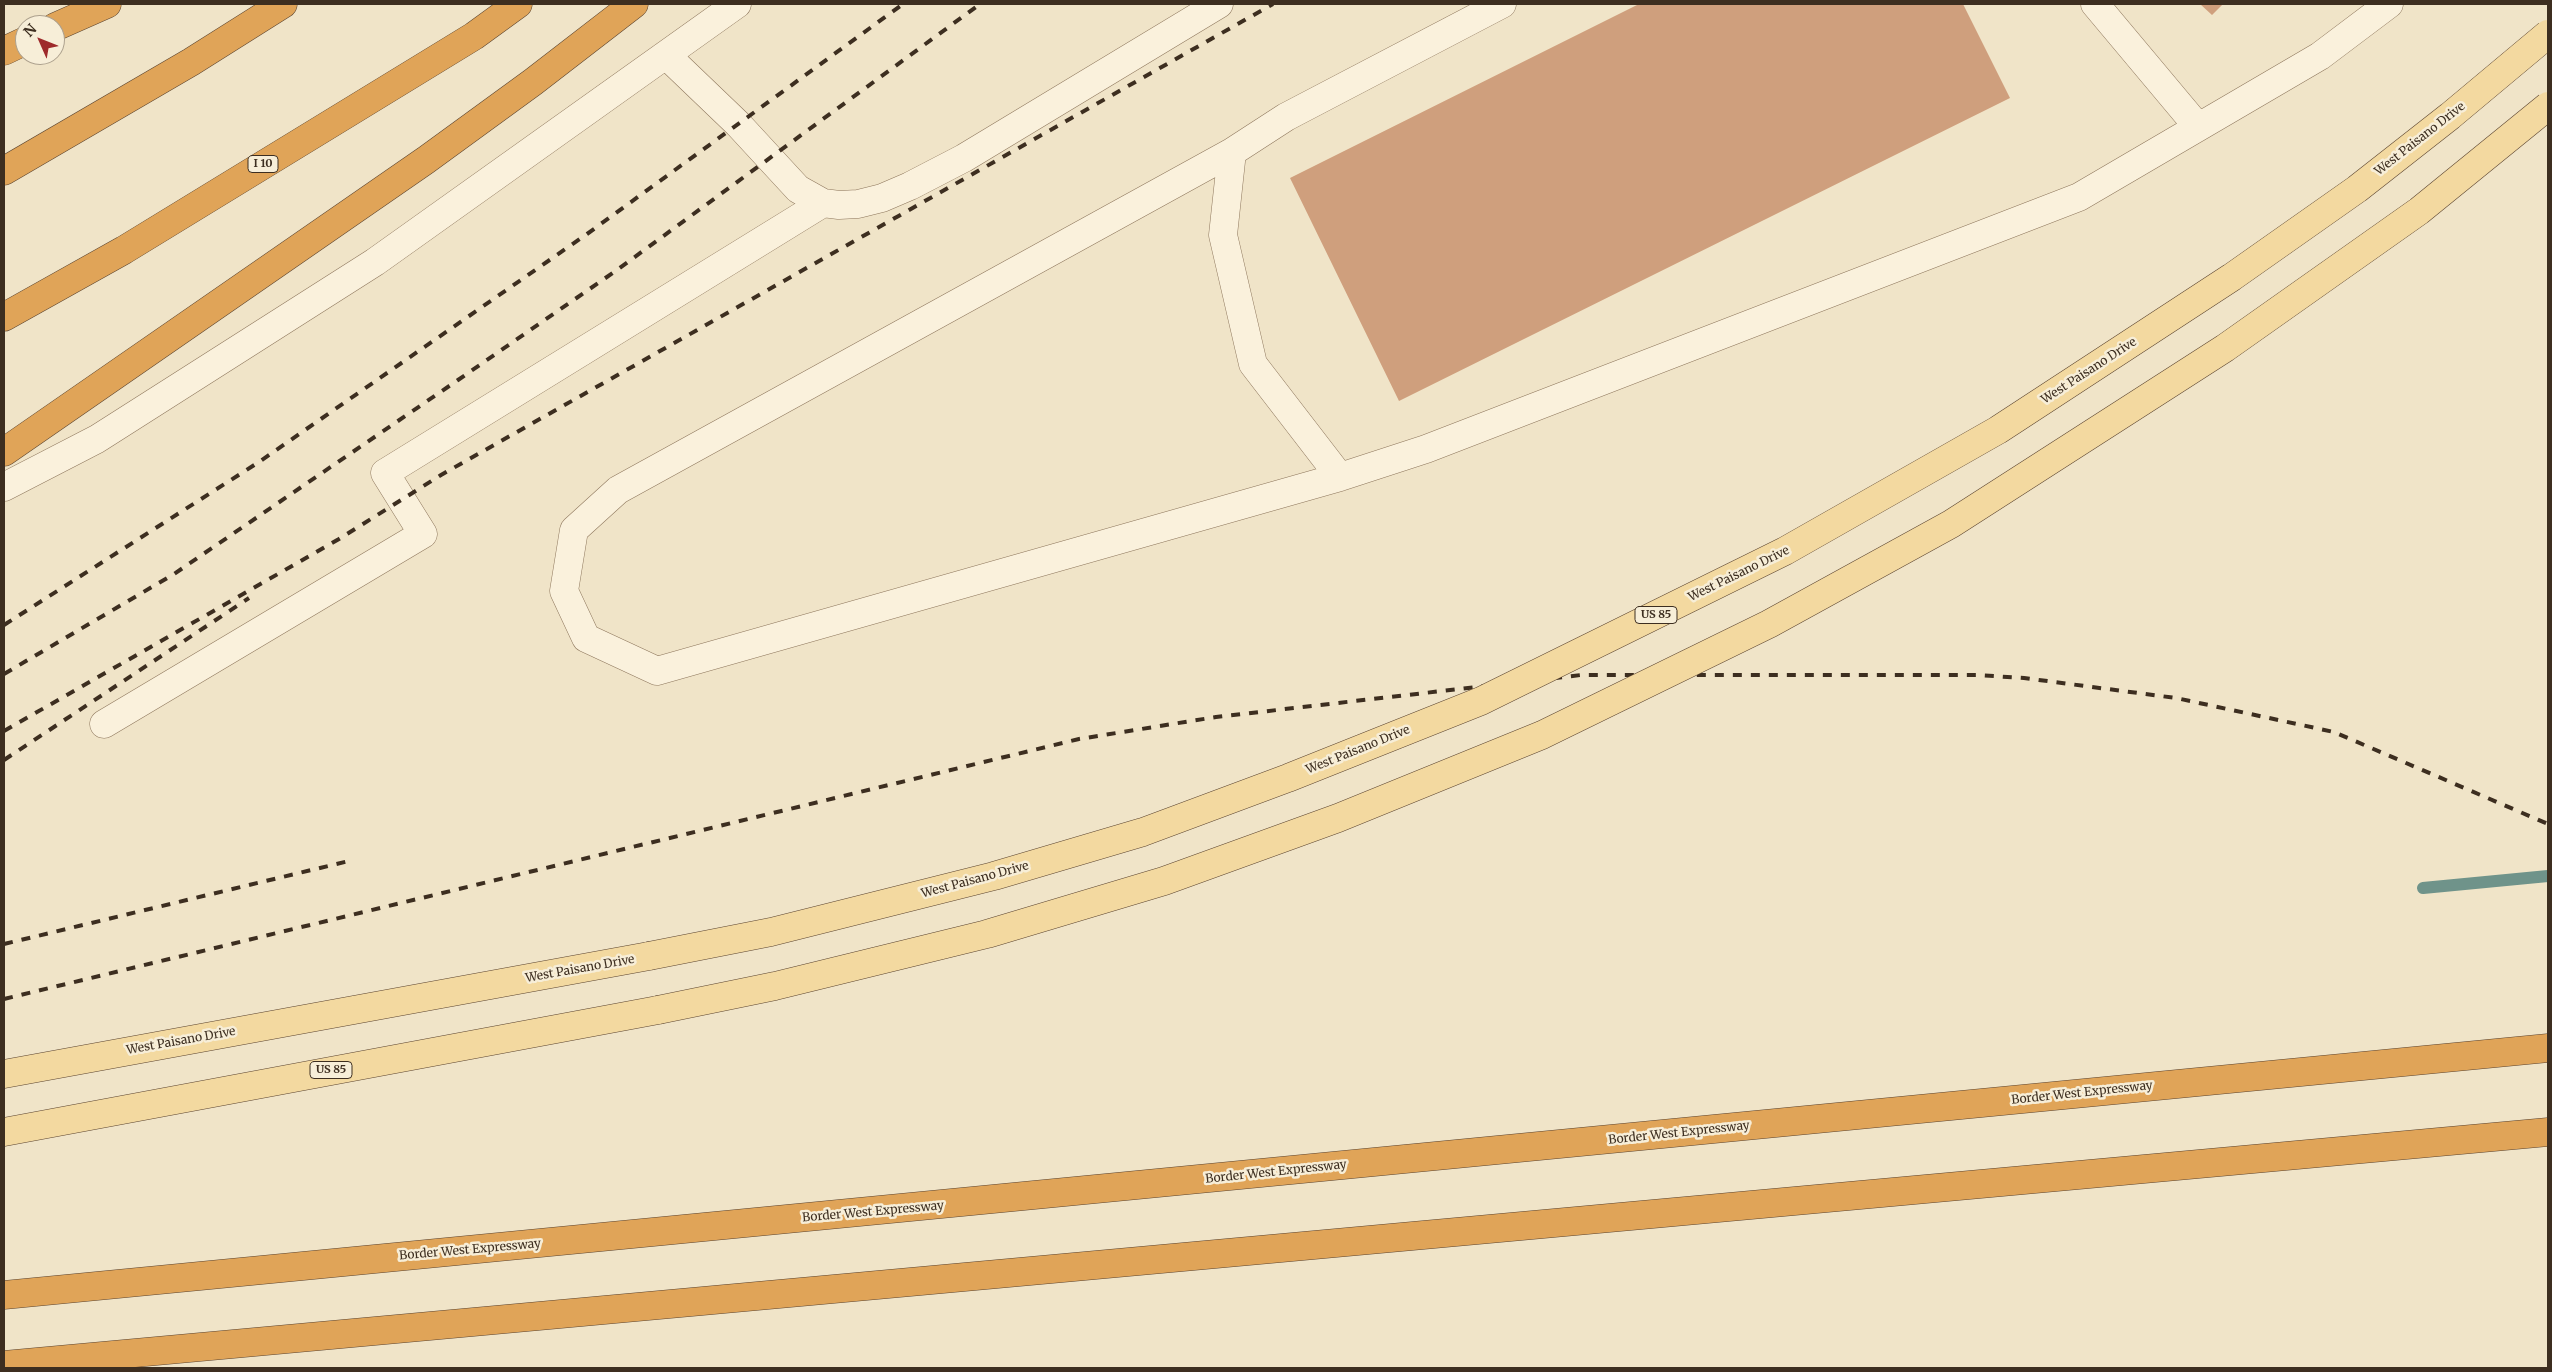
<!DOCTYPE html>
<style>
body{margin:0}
#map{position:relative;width:2552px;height:1372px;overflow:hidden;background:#f0e4c8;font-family:Merriweather,serif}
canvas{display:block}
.frame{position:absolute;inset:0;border:5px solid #3d2e20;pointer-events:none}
.north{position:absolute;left:15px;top:15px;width:50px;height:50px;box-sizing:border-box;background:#f7eed8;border:1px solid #ada18e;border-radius:50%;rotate:314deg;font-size:14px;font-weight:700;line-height:20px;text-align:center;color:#3d2e20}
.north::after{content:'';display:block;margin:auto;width:18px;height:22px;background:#9e2a2b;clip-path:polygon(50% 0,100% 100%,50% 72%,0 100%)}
</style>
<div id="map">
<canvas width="2552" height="1372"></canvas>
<div class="frame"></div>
<div class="north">N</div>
</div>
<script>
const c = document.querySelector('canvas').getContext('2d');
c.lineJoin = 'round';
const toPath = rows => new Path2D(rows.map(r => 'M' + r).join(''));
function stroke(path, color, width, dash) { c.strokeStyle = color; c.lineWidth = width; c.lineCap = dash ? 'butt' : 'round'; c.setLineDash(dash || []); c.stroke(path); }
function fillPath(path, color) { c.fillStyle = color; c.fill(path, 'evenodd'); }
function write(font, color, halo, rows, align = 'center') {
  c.font = font + ' Merriweather,serif'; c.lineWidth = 5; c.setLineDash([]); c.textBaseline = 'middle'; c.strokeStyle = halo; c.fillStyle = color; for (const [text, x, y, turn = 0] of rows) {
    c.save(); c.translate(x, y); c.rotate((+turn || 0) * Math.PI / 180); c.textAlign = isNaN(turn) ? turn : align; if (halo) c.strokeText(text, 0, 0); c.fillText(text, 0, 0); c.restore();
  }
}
const stream = toPath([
 [2423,888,2548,876]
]);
const building = toPath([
 [1639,4,1963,4,2010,98,1399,401,1290,178],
 [2200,4,2223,4,2212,15]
]);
const minor = toPath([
 [1502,4,1286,117,1232,152,1223,235,1253,364,1340,477,1426,449,2079,197,2320,56,2389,4],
 [2095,4,2198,127],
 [666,55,738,124,798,189,823,203,839,205,858,204,882,198,910,186,964,158,1219,4],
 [1232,152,618,490,574,530,564,591,586,638,657,671,1340,477],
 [4,487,97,439,375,262,737,4],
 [104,724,423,534,385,473,823,203]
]);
const major = toPath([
 [4,1074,649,956],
 [4,1132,658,1010]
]);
const highway = toPath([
 [55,27,107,4],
 [4,51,25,41],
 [4,171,191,62,283,4],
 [4,317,124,250,474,36,518,4],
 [4,452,426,160,533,82,634,4],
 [4,1295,2548,1048],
 [4,1365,2548,1132]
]);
const rail = toPath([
 [4,625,259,462,587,234,903,4],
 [4,674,174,574,458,380,617,270,980,4],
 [4,731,339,539,441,475,1273,4],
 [4,760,249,598],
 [4,944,353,860],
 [4,999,1079,739,1216,717,1581,675,1976,675,2024,678,2176,698,2334,732,2548,824]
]);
const majorBridge = toPath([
 [649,956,771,932,994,876,1143,832,1288,778,1481,701,1785,551,1998,430,2232,277,2357,189,2450,116,2548,34],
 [658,1010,775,986,987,934,1164,881,1338,818,1542,735,1769,624,1951,524,2225,348,2419,211,2548,106]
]);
const shields = [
 [263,164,30],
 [1656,615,42],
 [331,1070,42]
];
const shieldNames = [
 ["I 10",263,164],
 ["US 85",1656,615],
 ["US 85",331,1070]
];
const streetNames = [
 ["West Paisano Drive",2420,139,-38],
 ["West Paisano Drive",2089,371,-33],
 ["West Paisano Drive",1739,574,-26],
 ["West Paisano Drive",1358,750,-22],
 ["West Paisano Drive",975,880,-15],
 ["West Paisano Drive",580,969,-10],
 ["West Paisano Drive",181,1041,-10],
 ["Border West Expressway",2082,1093,-6],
 ["Border West Expressway",1679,1133,-6],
 ["Border West Expressway",1276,1172,-6],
 ["Border West Expressway",873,1212,-5],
 ["Border West Expressway",470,1250,-5]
];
stroke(stream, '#6f938a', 12);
fillPath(building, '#cf9f7d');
stroke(minor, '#8d765c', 29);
stroke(major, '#5b4430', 29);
stroke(highway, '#5b4430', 29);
stroke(minor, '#faf1dc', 28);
stroke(major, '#f3d9a0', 28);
stroke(highway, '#e0a458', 28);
stroke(rail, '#3d2e20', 4, [9, 9]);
stroke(majorBridge, '#5b4430', 29, []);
stroke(majorBridge, '#f3d9a0', 28);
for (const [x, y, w] of shields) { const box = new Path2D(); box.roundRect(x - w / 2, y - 8.5, w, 17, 4); c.fillStyle = '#f7eed8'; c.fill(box); stroke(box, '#3d2e20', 1); }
write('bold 11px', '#3d2e20', null, shieldNames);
write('12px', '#3d2e20', '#f7eed8', streetNames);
</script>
